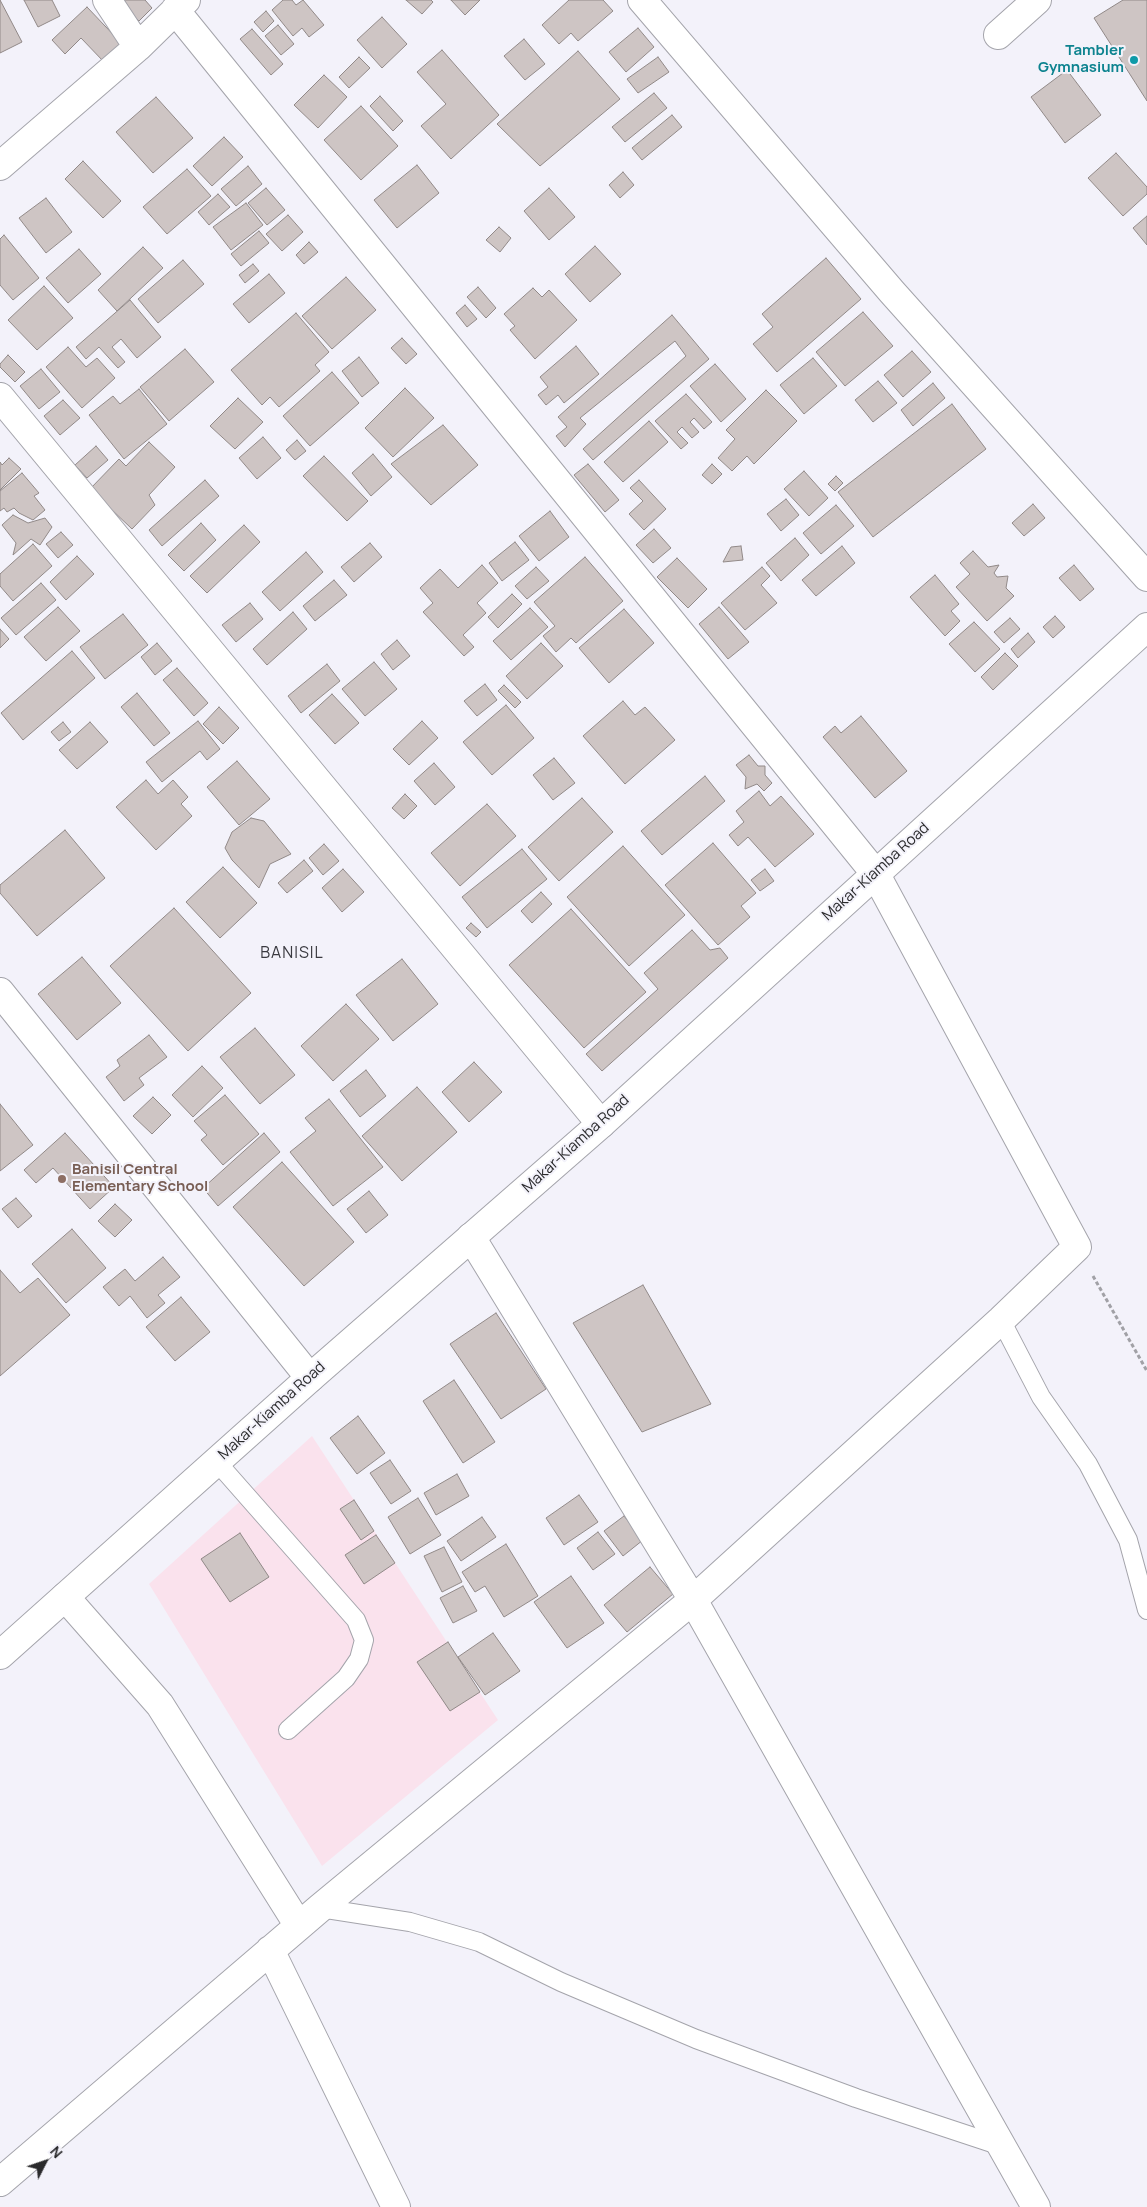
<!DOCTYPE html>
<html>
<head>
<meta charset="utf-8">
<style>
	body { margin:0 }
	#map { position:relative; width:1147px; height:2207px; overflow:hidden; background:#f3f2fa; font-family:Manrope,sans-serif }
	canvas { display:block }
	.north { position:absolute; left:20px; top:2137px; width:50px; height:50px; -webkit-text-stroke:4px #f3f2fa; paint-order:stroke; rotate:49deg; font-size:14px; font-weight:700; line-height:20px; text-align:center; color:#2a2a2c }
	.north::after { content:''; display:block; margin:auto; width:18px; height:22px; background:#2a2a2c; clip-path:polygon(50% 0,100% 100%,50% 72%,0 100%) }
</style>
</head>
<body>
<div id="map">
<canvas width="1147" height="2207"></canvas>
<div class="north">N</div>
</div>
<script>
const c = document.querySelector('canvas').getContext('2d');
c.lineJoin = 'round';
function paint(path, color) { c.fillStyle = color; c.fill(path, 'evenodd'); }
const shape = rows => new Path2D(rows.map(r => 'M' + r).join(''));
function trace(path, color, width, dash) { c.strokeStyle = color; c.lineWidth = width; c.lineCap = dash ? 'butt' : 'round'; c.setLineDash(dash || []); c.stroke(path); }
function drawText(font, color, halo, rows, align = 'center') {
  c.font = font + ' Manrope,sans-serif'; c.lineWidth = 4; c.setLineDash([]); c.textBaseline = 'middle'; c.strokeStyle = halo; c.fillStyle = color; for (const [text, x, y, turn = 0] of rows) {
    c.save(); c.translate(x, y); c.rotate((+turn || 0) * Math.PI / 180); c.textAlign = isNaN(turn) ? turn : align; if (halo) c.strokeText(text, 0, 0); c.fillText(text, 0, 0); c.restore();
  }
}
paint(shape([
	[312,1436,498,1720,322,1866,149,1584]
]), '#fae2ed');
const building = shape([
	[0,0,22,42,0,53,0,0],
	[24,0,52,0,60,16,38,27,24,0],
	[124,0,145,0,152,8,139,21,121,3,124,0],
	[283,0,292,0,296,5,303,0,324,25,309,37,302,28,293,36,272,10,283,0],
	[406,0,431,0,433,2,422,14,406,0],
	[451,0,480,0,465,15,451,0],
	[569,0,603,0,613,11,578,41,571,33,559,44,542,25,569,0],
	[1123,0,1147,0,1147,101,1094,18,1123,0],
	[87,7,123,45,104,62,81,38,65,54,52,40,87,7],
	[266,11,274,21,263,32,254,22,266,11],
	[382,17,407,44,382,68,357,40,382,17],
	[278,25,294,44,281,55,265,36,278,25],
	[638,28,654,47,626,72,609,52,638,28],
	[252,29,283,64,271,75,240,39,252,29],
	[524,39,545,64,525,80,504,56,524,39],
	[442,50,499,115,451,159,421,126,446,104,417,72,442,50],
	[578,51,620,99,540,166,497,124,578,51],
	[359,57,370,68,349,88,339,77,359,57],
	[658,57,669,72,638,93,627,79,658,57],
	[1067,70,1101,115,1065,143,1031,97,1067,70],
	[324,75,347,97,318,128,294,105,324,75],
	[654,93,667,108,625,142,612,127,654,93],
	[380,96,403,121,393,131,370,106,380,96],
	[156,97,193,138,153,173,116,132,156,97],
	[361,106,398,146,361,180,324,140,361,106],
	[672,115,682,127,642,160,632,148,672,115],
	[224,137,243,157,212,186,193,166,224,137],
	[1116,153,1147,187,1147,194,1123,216,1088,178,1116,153],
	[83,161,121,201,103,218,65,179,83,161],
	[417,165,439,193,397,228,374,200,417,165],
	[248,166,262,184,236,206,221,189,248,166],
	[187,169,211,196,167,234,143,207,187,169],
	[623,172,634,185,620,198,609,185,623,172],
	[266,188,285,210,267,225,248,203,266,188],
	[549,188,575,217,549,240,524,211,549,188],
	[218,194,230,207,209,225,198,212,218,194],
	[46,198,72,232,46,253,19,218,46,198],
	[246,203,263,225,231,250,213,227,246,203],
	[288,215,303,232,282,251,266,234,288,215],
	[1147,216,1147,245,1133,228,1147,216],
	[499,227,511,238,500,252,486,240,499,227],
	[259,231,269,243,241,266,231,254,259,231],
	[4,235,39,278,13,300,0,285,0,239,4,235],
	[309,242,318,252,304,264,296,255,309,242],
	[595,246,621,274,590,302,565,274,595,246],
	[143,247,163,268,117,311,98,290,143,247],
	[79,249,101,274,68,303,46,278,79,249],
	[826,258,861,299,777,372,753,344,773,327,762,314,826,258],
	[183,260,204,284,158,323,138,299,183,260],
	[253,264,259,271,245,283,239,275,253,264],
	[269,274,285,293,249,323,233,304,269,274],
	[346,277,376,310,332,349,302,316,346,277],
	[44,286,73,318,37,350,8,320,44,286],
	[478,287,496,308,486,318,467,297,478,287],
	[533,288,542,297,549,290,577,320,535,359,510,330,515,326,504,314,533,288],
	[130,300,161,337,137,358,121,339,112,347,125,362,118,368,99,347,86,359,76,347,130,300],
	[465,305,477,319,467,327,456,313,465,305],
	[863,312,893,346,845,386,816,352,863,312],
	[296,313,329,352,315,365,320,371,279,407,270,397,262,405,231,370,296,313],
	[672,315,709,359,593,460,583,449,686,356,675,341,580,418,586,424,565,447,556,436,567,427,558,417,672,315],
	[402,338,417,354,406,364,391,348,402,338],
	[576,346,599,374,564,403,558,395,546,405,538,395,548,387,540,377,576,346],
	[68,347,86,367,97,358,115,378,82,408,46,367,68,347],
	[185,349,214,382,169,421,140,387,185,349],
	[912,351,931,372,903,397,884,375,912,351],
	[8,355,25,372,15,382,0,367,0,364,8,355],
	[359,357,379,383,362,397,342,371,359,357],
	[813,358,837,386,804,414,780,385,813,358],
	[715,364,746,399,721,422,690,386,715,364],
	[41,369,60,392,39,409,20,386,41,369],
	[332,372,359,403,310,446,283,416,332,372],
	[878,381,897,403,873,422,855,400,878,381],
	[933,383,945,398,913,426,901,410,933,383],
	[405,388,434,418,393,457,365,428,405,388],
	[139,389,167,424,124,459,89,415,113,396,120,404,139,389],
	[766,390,797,421,754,464,747,456,732,471,718,458,735,439,726,430,766,390],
	[686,394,712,422,704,429,694,418,690,422,699,432,692,438,682,427,677,432,688,443,681,449,655,421,686,394],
	[238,398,263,422,235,449,210,426,238,398],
	[63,400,80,418,60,435,44,416,63,400],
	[952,404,986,449,873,537,838,492,952,404],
	[649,421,668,442,623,482,604,462,649,421],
	[443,425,478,465,431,505,391,464,443,425],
	[263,437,281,458,257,479,239,458,263,437],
	[297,440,306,451,295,460,286,450,297,440],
	[149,442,175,467,149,495,155,505,132,529,90,489,119,459,126,466,149,442],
	[96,446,108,460,87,478,75,465,96,446],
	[373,454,392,477,371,496,352,473,373,454],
	[324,456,368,501,347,521,303,476,324,456],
	[9,458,21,469,0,490,0,462,2,465,9,458],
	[588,464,619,500,605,512,574,475,588,464],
	[712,464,722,474,712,484,702,475,712,464],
	[804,471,828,498,809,516,784,489,804,471],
	[22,473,39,493,34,496,45,510,33,520,19,513,14,508,7,512,4,508,0,511,0,491,22,473],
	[836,476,843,483,835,491,828,484,836,476],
	[205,480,219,496,162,546,149,530,205,480],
	[639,480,666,509,644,530,629,514,643,501,630,488,639,480],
	[786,499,799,515,781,531,767,514,786,499],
	[1033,504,1045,518,1024,536,1012,523,1033,504],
	[836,505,854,526,821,554,803,533,836,505],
	[550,511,569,537,539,561,519,536,550,511],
	[13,515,28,523,45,518,52,527,40,545,31,539,13,555,16,543,2,525,13,515],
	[201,523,216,540,184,571,168,555,201,523],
	[244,525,260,542,207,593,190,576,244,525],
	[654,529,671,548,653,563,636,545,654,529],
	[61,532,73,545,58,558,46,544,61,532],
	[795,538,809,555,781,581,766,563,795,538],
	[515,542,529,560,502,581,489,563,515,542],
	[370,543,382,557,354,582,341,567,370,543],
	[33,544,52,566,13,601,0,586,0,574,33,544],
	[741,546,743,560,723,562,731,547,741,546],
	[842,546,855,563,816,596,802,580,842,546],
	[973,551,988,567,999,565,994,573,997,577,1008,576,1006,588,1014,596,987,621,956,587,970,574,960,563,973,551],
	[306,552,323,572,280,611,262,592,306,552],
	[77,556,94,574,66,600,50,582,77,556],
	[585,557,623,601,576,643,571,638,556,652,543,636,555,626,534,602,585,557],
	[677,558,707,589,688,608,657,577,677,558],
	[482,565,498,583,477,603,486,613,463,635,474,647,464,656,423,612,433,603,420,588,440,569,458,588,482,565],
	[1074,565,1094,589,1080,601,1059,578,1074,565],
	[536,567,549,581,527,599,515,586,536,567],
	[762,567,770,576,761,585,777,603,745,630,721,603,762,567],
	[935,575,959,604,951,611,960,621,945,636,910,597,935,575],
	[334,580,347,595,315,621,303,606,334,580],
	[41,583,56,600,16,635,1,618,41,583],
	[512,594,522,604,498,628,488,617,512,594],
	[250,603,263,619,236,642,222,625,250,603],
	[58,607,80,631,46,661,24,637,58,607],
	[719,607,749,642,728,659,699,624,719,607],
	[530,608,548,627,511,660,493,641,530,608],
	[624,609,654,643,609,683,579,648,624,609],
	[293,612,307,629,267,665,253,649,293,612],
	[123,614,148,645,105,679,80,647,123,614],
	[1055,616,1065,627,1053,638,1043,627,1055,616],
	[1010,618,1020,629,1004,643,994,632,1010,618],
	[974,622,1000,649,975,672,949,644,974,622],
	[0,629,9,639,0,648,0,629],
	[1028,633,1035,642,1018,658,1011,649,1028,633],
	[397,640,410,656,393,670,381,654,397,640],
	[157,643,172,661,155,675,141,657,157,643],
	[541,643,563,666,527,699,506,676,541,643],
	[72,651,95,678,23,740,1,713,72,651],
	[1005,653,1018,666,993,690,981,677,1005,653],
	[374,662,397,689,365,716,342,689,374,662],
	[327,664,340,681,301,713,288,696,327,664],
	[177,668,208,703,194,716,163,680,177,668],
	[485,684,497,700,477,716,464,701,485,684],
	[504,685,521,702,515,708,498,691,504,685],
	[137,693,170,733,154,746,121,707,137,693],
	[332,694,359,723,335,744,309,715,332,694],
	[623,701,635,715,645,707,675,740,625,784,583,736,623,701],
	[506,705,534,738,492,775,463,742,506,705],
	[219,707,239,728,223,744,203,724,219,707],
	[861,716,907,771,875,798,823,737,835,726,841,733,861,716],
	[198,721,220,749,207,760,200,751,162,782,146,762,198,721],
	[422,721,438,738,409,765,393,749,422,721],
	[63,722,71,732,59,741,51,732,63,722],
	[90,722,108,742,77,769,59,750,90,722],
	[749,755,758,766,765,766,765,775,772,783,764,791,757,784,745,789,746,777,736,765,749,755],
	[554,758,575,783,553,800,533,775,554,758],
	[237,761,270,799,239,825,207,787,237,761],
	[434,763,455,787,435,805,414,781,434,763],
	[705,776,725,801,662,855,641,831,705,776],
	[146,780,158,794,173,780,188,797,181,804,192,816,156,850,116,807,146,780],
	[759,791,770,806,781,796,814,834,775,867,748,837,738,846,729,835,744,822,736,811,759,791],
	[405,794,417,806,404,819,392,808,405,794],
	[582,798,613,832,559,881,528,847,582,798],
	[487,804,516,836,460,886,431,853,487,804],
	[251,818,264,821,291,854,270,864,259,888,232,860,225,848,232,832,251,818],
	[65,830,105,878,37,936,0,893,0,885,65,830],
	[713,843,756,893,741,906,750,917,718,945,665,885,713,843],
	[324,844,339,861,323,875,309,858,324,844],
	[623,846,685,915,629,966,567,897,623,846],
	[522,849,547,879,487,928,462,897,522,849],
	[304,860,313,871,287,893,278,883,304,860],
	[223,867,257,903,220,938,186,902,223,867],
	[343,869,364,892,342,912,322,888,343,869],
	[765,869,774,881,760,891,751,880,765,869],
	[541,892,552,904,532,923,521,911,541,892],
	[174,908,251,993,188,1051,110,966,174,908],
	[571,909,646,992,584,1048,509,965,571,909],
	[471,923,481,932,476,937,466,928,471,923],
	[692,930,710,950,720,948,728,958,602,1071,586,1054,658,989,644,973,692,930],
	[82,957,121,1003,77,1040,38,994,82,957],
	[402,959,438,1004,393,1041,356,995,402,959],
	[346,1004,379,1039,333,1081,301,1046,346,1004],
	[255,1028,295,1075,260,1104,220,1057,255,1028],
	[149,1035,167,1057,139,1078,144,1085,124,1101,106,1077,120,1066,117,1060,149,1035],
	[474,1062,502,1092,469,1122,442,1092,474,1062],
	[202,1066,223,1088,193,1117,172,1095,202,1066],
	[366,1070,386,1096,360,1117,340,1091,366,1070],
	[417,1087,457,1132,402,1181,362,1136,417,1087],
	[225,1095,259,1134,223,1165,201,1140,207,1135,194,1121,225,1095],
	[153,1097,171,1115,152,1134,133,1116,153,1097],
	[329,1099,383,1167,333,1206,290,1152,316,1131,305,1118,329,1099],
	[0,1104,33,1145,0,1171,0,1104],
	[65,1133,114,1187,90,1209,53,1168,36,1183,24,1170,65,1133],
	[264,1133,280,1152,218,1206,203,1188,264,1133],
	[282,1162,354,1242,304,1286,233,1207,282,1162],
	[369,1191,388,1215,366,1233,347,1209,369,1191],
	[16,1198,32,1216,18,1228,2,1209,16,1198],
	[115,1204,132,1220,115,1237,98,1221,115,1204],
	[72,1229,106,1268,66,1303,32,1264,72,1229],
	[163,1257,180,1277,158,1295,165,1303,147,1318,130,1296,119,1306,103,1287,125,1269,135,1281,163,1257],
	[0,1270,20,1293,38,1278,70,1315,0,1376,0,1270],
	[643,1285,711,1404,642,1432,573,1323,643,1285],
	[181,1297,210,1332,175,1361,146,1327,181,1297],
	[496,1313,546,1389,501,1419,450,1344,496,1313],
	[454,1380,495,1442,463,1463,423,1401,454,1380],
	[358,1416,385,1453,357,1474,330,1438,358,1416],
	[390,1460,411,1491,391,1504,370,1473,390,1460],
	[457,1474,469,1496,436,1515,424,1493,457,1474],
	[579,1495,598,1522,564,1545,546,1518,579,1495],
	[418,1498,441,1535,410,1554,388,1517,418,1498],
	[354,1500,374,1531,361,1540,340,1509,354,1500],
	[624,1516,643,1540,623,1556,604,1531,624,1516],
	[482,1517,496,1537,461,1561,447,1541,482,1517],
	[598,1532,615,1554,593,1570,577,1548,598,1532],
	[240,1533,269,1577,230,1602,201,1559,240,1533],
	[376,1535,395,1563,364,1584,345,1555,376,1535],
	[506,1544,538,1596,504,1617,485,1586,475,1592,462,1572,506,1544],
	[444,1547,462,1582,442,1592,424,1556,444,1547],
	[650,1567,673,1594,627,1632,604,1605,650,1567],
	[571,1576,604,1623,567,1648,534,1602,571,1576],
	[463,1586,477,1611,453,1623,440,1598,463,1586],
	[493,1633,520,1671,485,1695,458,1657,493,1633],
	[448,1642,480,1692,450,1711,417,1662,448,1642]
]);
paint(building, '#cec5c4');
trace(building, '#918988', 1);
const lane = shape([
	[1001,1320,1041,1397,1088,1464,1128,1540,1147,1610],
	[216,1461,356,1620,364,1640,359,1659,346,1678,288,1730],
	[320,1908,410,1922,479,1942,561,1982,696,2039,856,2098,1004,2147]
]);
const street = shape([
	[107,0,138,47],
	[642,0,892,292,1147,577],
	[998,35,1037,0],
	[0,166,138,47,186,0],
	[0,397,601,1124],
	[0,992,310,1378],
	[471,1237,693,1600,1036,2207],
	[65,1597,160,1705,299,1926],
	[270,1950,396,2207],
	[0,2182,320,1908,693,1600,1001,1320,1077,1247,875,873,175,10]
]);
const primary = shape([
	[0,1655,310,1378,601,1124,1147,627]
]);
trace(lane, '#a4a4ab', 20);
trace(street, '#a4a4ab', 30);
trace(primary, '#a4a4ab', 30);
trace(shape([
	[1093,1276,1147,1371]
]), '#a1a1a6', 3, [4, 2.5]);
trace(lane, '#fff', 18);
trace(street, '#fff', 28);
trace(primary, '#fff', 28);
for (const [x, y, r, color] of [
	[1134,60,5,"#0f9aa8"],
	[62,1179,5,"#8d6e63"]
]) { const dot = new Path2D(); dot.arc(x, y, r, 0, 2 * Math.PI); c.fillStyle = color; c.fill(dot); trace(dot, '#f3f2fa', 2); }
drawText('bold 15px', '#0d838f', '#f3f2fa', [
	["Tambler",1124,51],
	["Gymnasium",1124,68]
], 'right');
drawText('15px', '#2a2a2c', '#f3f2fa', [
	["Makar-Kiamba Road",876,872,-42],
	["Makar-Kiamba Road",576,1144,-42],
	["Makar-Kiamba Road",272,1411,-42]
]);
drawText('bold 15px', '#785e54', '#f3f2fa', [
	["Banisil Central",72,1170],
	["Elementary School",72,1187]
], 'left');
c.letterSpacing = '1px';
drawText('16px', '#3a3a40', '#f3f2fa', [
	["BANISIL",292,954]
]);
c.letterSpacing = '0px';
</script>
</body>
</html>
